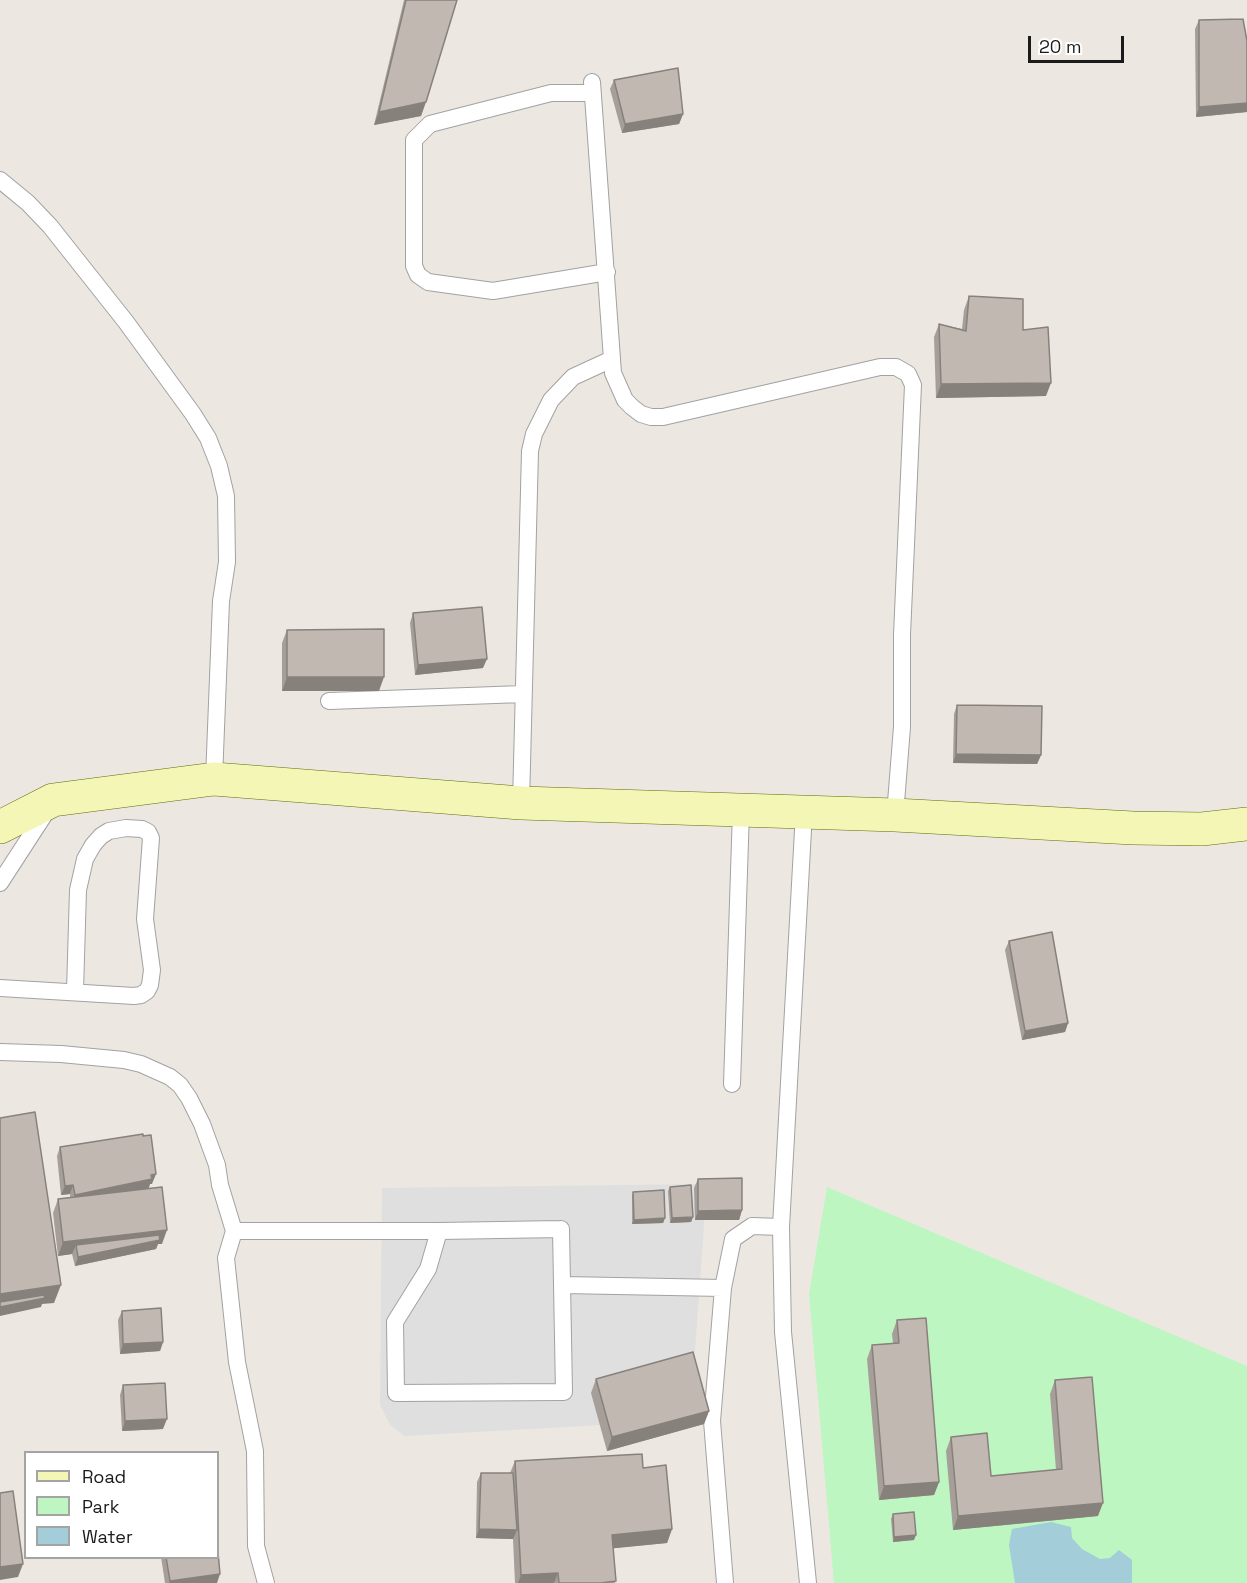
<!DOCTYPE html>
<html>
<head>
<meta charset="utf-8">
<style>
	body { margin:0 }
	#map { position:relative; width:1247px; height:1583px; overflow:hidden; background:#ece8e1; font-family:"Space Grotesk",sans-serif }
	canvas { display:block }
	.legend { position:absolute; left:24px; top:1451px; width:195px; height:108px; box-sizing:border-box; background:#fff; border:2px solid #a4a4a4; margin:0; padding:8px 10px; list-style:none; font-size:18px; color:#1b1b1b }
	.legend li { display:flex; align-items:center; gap:12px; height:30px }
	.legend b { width:30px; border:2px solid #a4a4a4 }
	.scale { position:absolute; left:1028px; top:36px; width:96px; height:27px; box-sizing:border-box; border:3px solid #1b1b1b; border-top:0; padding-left:8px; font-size:18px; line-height:21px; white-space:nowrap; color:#1b1b1b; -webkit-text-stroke:4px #fff; paint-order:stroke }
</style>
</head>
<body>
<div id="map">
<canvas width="1247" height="1583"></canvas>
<ul class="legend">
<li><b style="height:8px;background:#f3f6b5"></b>Road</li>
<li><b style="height:16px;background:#bef6c2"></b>Park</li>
<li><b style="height:16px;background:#a2cdd9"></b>Water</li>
</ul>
<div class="scale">20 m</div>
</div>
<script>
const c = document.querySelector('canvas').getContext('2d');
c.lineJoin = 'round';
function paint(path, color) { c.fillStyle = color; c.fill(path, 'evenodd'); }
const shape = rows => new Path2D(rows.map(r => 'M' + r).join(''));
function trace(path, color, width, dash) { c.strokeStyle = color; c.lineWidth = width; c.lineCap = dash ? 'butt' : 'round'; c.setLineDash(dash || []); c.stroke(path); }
paint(shape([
	[827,1187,1247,1366,1247,1583,834,1583,809,1294]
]), '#bef6c2');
paint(shape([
	[707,1184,690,1420,405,1436,390,1425,380,1405,382,1188]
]), '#dfdfdf');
paint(shape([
	[1051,1522,1071,1527,1072,1538,1082,1549,1100,1559,1110,1558,1119,1550,1132,1560,1132,1583,1015,1583,1009,1545,1012,1529]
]), '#a2cdd9');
const lane = shape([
	[592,82,613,373,625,400,632,407,641,414,651,417,663,417,880,367,896,367,908,374,913,385,902,635,902,727,895,815],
	[592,93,551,93,430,124,414,140,414,266,418,275,428,282,493,291,607,272],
	[0,180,28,203,50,226,126,322,193,414,208,438,219,466,226,496,227,562,221,601,214,779],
	[329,701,523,694],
	[521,803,530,451,534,434,551,400,573,377,612,359],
	[804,812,781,1227,783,1332,808,1583],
	[0,883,48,809],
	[0,988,134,996,141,995,147,991,150,985,152,970,145,919,151,838,148,832,142,829,126,828,109,831,101,836,93,845,85,859,78,890,75,991],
	[0,1052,61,1054,124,1060,141,1064,170,1077,180,1085,189,1098,202,1124,217,1165,220,1185,234,1231,226,1258,237,1362,255,1451,256,1546,266,1583],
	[732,1084,741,811],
	[561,1229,564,1392,396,1393,395,1322,428,1269,439,1231,561,1229],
	[234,1231,439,1231],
	[563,1285,723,1288],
	[725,1583,712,1421,723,1288,733,1239,752,1226,781,1227]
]);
const secondary = shape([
	[0,827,53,800,214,779,521,803,895,815,1133,828,1202,829,1247,824]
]);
trace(lane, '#a2a2a2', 18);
trace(secondary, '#616c09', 34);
trace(lane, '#fff', 16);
trace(secondary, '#f3f6b5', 33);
paint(shape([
	[404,0,457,0,421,116,374,125],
	[1199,20,1247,41,1247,112,1196,117,1195,29],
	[614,80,683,114,679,124,622,133,610,89],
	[969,296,1023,330,1046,396,936,398,934,337,939,324,962,329,964,310],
	[413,613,483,668,415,675,410,623],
	[287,630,379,691,282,691,282,643],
	[957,705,1041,755,1037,764,953,763,954,714],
	[1009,941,1068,1023,1065,1032,1022,1040,1005,950],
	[60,1147,152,1184,150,1184,149,1188,162,1244,158,1244,156,1249,75,1266,72,1254,58,1256,53,1213,58,1199,70,1197,70,1194,61,1195,57,1156],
	[698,1179,742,1210,739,1220,695,1220,694,1188],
	[670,1187,693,1217,691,1222,670,1223,668,1191],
	[633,1192,665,1218,663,1223,632,1224,632,1196],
	[122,1311,163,1342,160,1351,120,1354,118,1320],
	[897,1320,939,1482,934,1495,879,1500,867,1359,872,1345,893,1343,892,1334],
	[596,1379,709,1411,704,1424,607,1451,591,1393],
	[1055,1380,1098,1516,953,1530,946,1451,951,1437,991,1476,1056,1470,1050,1394],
	[123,1385,163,1429,122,1431,120,1395],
	[515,1461,643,1468,672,1529,667,1543,613,1548,615,1583,515,1583,513,1539,476,1538,477,1482,481,1473,510,1473],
	[893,1514,914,1540,893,1542,891,1519],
	[161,1557,218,1557,217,1583,165,1583]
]), '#a69e98');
paint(shape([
	[426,102,421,116,374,125,379,112],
	[1247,103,1247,112,1196,117,1199,107],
	[683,114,679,124,622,133,625,124],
	[1051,383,1046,396,936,398,941,384],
	[487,659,483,668,415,675,418,665],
	[287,677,384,677,379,691,282,691],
	[956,754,1041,755,1037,764,953,763],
	[1068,1023,1065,1032,1022,1040,1025,1031],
	[156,1174,152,1184,150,1184,148,1189,72,1205,75,1195],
	[73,1185,70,1194,61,1195,65,1186],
	[742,1210,739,1220,695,1220,698,1211],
	[693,1217,691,1222,670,1223,672,1218],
	[665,1218,663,1223,632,1224,634,1220],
	[167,1230,162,1244,158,1244,156,1249,75,1266,78,1257,76,1245,72,1254,58,1256,63,1242],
	[61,1285,54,1303,42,1304,41,1307,0,1316,0,1294],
	[163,1342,160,1351,120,1354,123,1344],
	[709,1411,704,1424,607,1451,612,1437],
	[167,1419,163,1429,122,1431,125,1421],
	[939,1482,934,1495,879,1500,884,1486],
	[1103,1503,1098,1516,953,1530,958,1516],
	[479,1529,517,1530,513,1539,476,1538],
	[672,1529,667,1543,607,1549,612,1535],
	[916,1535,914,1540,893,1542,894,1537],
	[23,1564,18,1577,0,1580,0,1567],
	[558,1573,554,1583,518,1583,521,1575],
	[220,1574,217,1583,169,1583,170,1581]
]), '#87817c');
const building = shape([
	[406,0,457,0,426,102,379,112,406,0],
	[1243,19,1247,41,1247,103,1199,107,1199,20,1243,19],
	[678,68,683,114,625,124,614,80,678,68],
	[969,296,1023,299,1023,330,1048,327,1051,383,941,384,939,324,966,331,969,296],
	[482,607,487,659,418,665,413,613,482,607],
	[384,629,384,677,287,677,287,630,384,629],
	[957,705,1042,706,1041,755,956,754,957,705],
	[1052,932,1068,1023,1025,1031,1009,941,1052,932],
	[35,1112,61,1285,0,1294,0,1118,35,1112],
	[143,1134,143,1136,151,1135,156,1174,151,1175,152,1179,75,1195,73,1185,65,1186,60,1147,143,1134],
	[742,1178,742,1210,698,1211,698,1179,742,1178],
	[691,1185,693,1217,672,1218,670,1187,691,1185],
	[162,1187,167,1230,63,1242,58,1199,162,1187],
	[664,1190,665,1218,634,1220,633,1192,664,1190],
	[159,1235,160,1240,78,1257,76,1245,159,1235],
	[44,1295,45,1298,0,1307,0,1302,44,1295],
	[161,1308,163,1342,123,1344,122,1311,161,1308],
	[926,1318,939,1482,884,1486,872,1345,899,1343,897,1320,926,1318],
	[693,1352,709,1411,612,1437,596,1379,693,1352],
	[1092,1377,1103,1503,958,1516,951,1437,987,1433,991,1476,1062,1469,1055,1380,1092,1377],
	[165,1383,167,1419,125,1421,123,1385,165,1383],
	[642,1454,643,1468,666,1465,672,1529,612,1535,616,1581,601,1583,559,1583,558,1573,521,1575,515,1461,642,1454],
	[481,1473,513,1473,517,1530,479,1529,481,1473],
	[13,1491,23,1564,0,1567,0,1493,13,1491],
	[914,1512,916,1535,894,1537,893,1514,914,1512],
	[218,1552,220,1574,170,1581,166,1557,218,1557,218,1552]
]);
paint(building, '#c1b8b1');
trace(building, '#87817c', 1.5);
</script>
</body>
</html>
